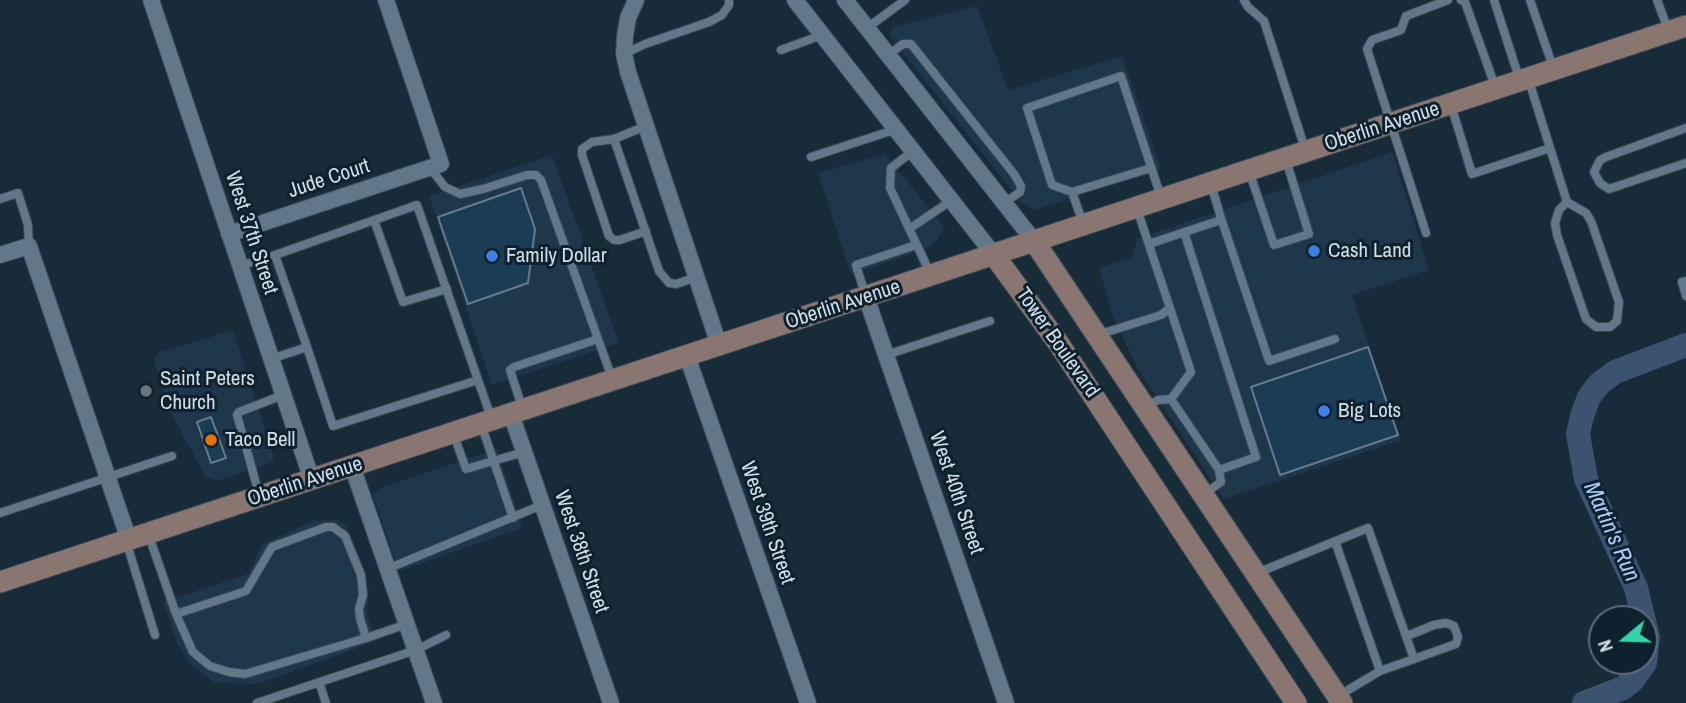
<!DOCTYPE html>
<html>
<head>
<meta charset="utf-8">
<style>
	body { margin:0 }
	#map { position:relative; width:1686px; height:703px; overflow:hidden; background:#182b39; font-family:"Archivo Narrow",sans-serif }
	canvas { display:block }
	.north { position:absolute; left:1588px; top:605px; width:70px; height:70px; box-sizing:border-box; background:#0e212f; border:2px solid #5d6d79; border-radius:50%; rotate:251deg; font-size:19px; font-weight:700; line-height:28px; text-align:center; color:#d3dfe8 }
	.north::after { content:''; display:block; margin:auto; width:24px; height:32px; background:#35d4a7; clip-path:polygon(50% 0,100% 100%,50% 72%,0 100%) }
</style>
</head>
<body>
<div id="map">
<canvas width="1686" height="703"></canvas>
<div class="north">N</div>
</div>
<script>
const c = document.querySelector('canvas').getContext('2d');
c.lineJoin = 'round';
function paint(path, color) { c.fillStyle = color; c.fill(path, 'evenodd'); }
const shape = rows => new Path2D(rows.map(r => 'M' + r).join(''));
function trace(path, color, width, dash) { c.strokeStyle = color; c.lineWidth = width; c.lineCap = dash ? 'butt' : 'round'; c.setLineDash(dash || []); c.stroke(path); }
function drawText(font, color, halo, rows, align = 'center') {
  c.font = font + ' "Archivo Narrow",sans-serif'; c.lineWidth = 6; c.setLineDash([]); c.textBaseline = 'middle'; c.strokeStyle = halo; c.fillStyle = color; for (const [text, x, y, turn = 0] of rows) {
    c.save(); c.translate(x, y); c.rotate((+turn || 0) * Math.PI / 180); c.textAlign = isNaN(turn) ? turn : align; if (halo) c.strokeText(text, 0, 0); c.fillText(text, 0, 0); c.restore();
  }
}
paint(shape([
	[977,6,1008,90,1122,56,1161,169,1034,210,1021,202,889,35,893,27],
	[1392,152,1429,270,1352,295,1401,440,1224,499,1138,369,1113,317,1099,268,1132,257,1137,239],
	[885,154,944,227,937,240,929,247,851,275,818,173],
	[552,155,619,343,492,385,429,196],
	[233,330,275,461,218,481,206,477,169,410,154,360,158,353],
	[497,449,522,528,399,571,373,495,383,487],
	[337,520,346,526,369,590,367,616,377,641,258,684,215,683,190,664,177,643,163,602,248,574,263,544,313,521]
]), '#1e374a');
trace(shape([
	[1584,703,1623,688,1632,681,1645,663,1648,637,1636,588,1586,479,1578,434,1582,416,1589,397,1599,384,1615,372,1686,345]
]), '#3b5370', 24);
const building = shape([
	[521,188,535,229,528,283,468,304,438,217,521,188],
	[1368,347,1398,435,1280,475,1251,387,1368,347],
	[211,417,226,458,211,463,197,422,211,417]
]);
paint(building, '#1a3c54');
trace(building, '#667c8d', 2);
const lane = shape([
	[1244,0,1248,7,1264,21,1305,149],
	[1461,0,1465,2,1496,89],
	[1494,0,1520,81],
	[1530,0,1553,67],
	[1657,0,1669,32],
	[867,28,905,0],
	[781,50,822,35],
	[624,54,645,44,709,22,722,15,729,5,729,0],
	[888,55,903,44,911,44,1014,174,1021,186,1020,192,1004,203],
	[1529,81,1567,202,1586,213,1591,221,1619,302,1617,321,1610,327,1596,327,1586,319,1557,235,1555,223,1559,210,1567,202],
	[1451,105,1472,174,1550,148],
	[646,126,614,139,659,271,669,283,676,284,697,277],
	[1686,128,1606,157,1600,160,1594,172,1600,183,1609,189,1686,163],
	[614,139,592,142,582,149,582,155,609,236,614,240,620,240,646,231],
	[913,151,891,168,890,188,930,273],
	[811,157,897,129],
	[430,168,445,187,460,194,483,189,527,175,536,175,541,180,612,378],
	[1151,168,1072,192,1052,185,1027,108,1121,76,1161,197],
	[1249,171,1274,245,1309,234,1286,160],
	[1072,192,1083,223],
	[0,199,18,193,28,225,29,246],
	[1221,218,1269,361,1335,339],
	[374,220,403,302,447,289],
	[909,229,952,200],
	[1184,232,1256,457,1219,470],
	[1426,233,1367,49,1372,40,1401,30,1406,16,1448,0],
	[1149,244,1218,221,1221,218,1211,184],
	[275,255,417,205,478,380],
	[240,266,275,255,307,347],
	[1686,281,1682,282,1686,296],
	[865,294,856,265,916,245],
	[1170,308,1191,372,1171,399],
	[1097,335,1161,315,1170,308,1137,209],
	[886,355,990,321],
	[271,359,307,347,333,426,478,380,491,417],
	[522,407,510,370,514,367,598,339],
	[1146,407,1158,400,1171,399,1219,470,1221,482,1204,494],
	[481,424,513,518],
	[453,433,466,469,524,452],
	[259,494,237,415,239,412,283,395],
	[0,513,172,456],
	[148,533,176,614,246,591,272,547,326,527,333,527,345,536,361,575,363,595,359,609,360,618,366,638,407,624],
	[126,541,155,635],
	[1335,541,1380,671],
	[387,569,542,505],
	[1257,573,1368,528,1414,659,1380,671,1338,696],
	[176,614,193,652,210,666,229,672,245,674,366,638],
	[1407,636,1434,625,1446,623,1454,626,1458,637,1456,644,1414,659],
	[319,682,326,703],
	[257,703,416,650,446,635]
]);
const street = shape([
	[151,0,312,480],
	[636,0,628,18,625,36,624,54,628,72,719,345],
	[795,0,994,255],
	[845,0,1034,241],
	[229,234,441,164,386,0],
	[0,255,29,246,129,540],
	[866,297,1006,703],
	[687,356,808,703],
	[511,414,611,703],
	[352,466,434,703]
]);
const secondary = shape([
	[1034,241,1342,703],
	[994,255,1059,344,1296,703],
	[0,582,1686,26]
]);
trace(lane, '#384854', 10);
trace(street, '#384854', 18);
trace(secondary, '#384854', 23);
trace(lane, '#627889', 8);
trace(street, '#627889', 16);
trace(secondary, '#897670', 21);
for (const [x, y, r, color] of [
	[1314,251,7,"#3f7fe0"],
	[492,256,7,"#3f7fe0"],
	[146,391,7,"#6b7280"],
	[1324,411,7,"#3f7fe0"],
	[211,440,7,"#e8710a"]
]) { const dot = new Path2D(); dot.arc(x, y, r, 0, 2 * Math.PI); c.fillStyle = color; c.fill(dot); trace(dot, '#0e212f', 2.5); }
drawText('21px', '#d3dfe8', '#0e212f', [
	["Oberlin Avenue",1382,127,-18],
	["Jude Court",329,179,-18],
	["West 37th Street",251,233,72],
	["Oberlin Avenue",843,305,-18],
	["Tower Boulevard",1057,343,55],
	["Oberlin Avenue",305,482,-18],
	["West 40th Street",956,493,71],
	["West 39th Street",767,523,71],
	["West 38th Street",581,552,71]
]);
drawText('21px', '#d3dfe8', '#0e212f', [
	["Cash Land",1328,251],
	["Family Dollar",506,256],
	["Saint Peters",160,379],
	["Church",160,403],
	["Big Lots",1338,411],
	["Taco Bell",225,440]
], 'left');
drawText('italic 23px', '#accef8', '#0e212f', [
	["Martin's Run",1611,532,66]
]);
</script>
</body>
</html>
